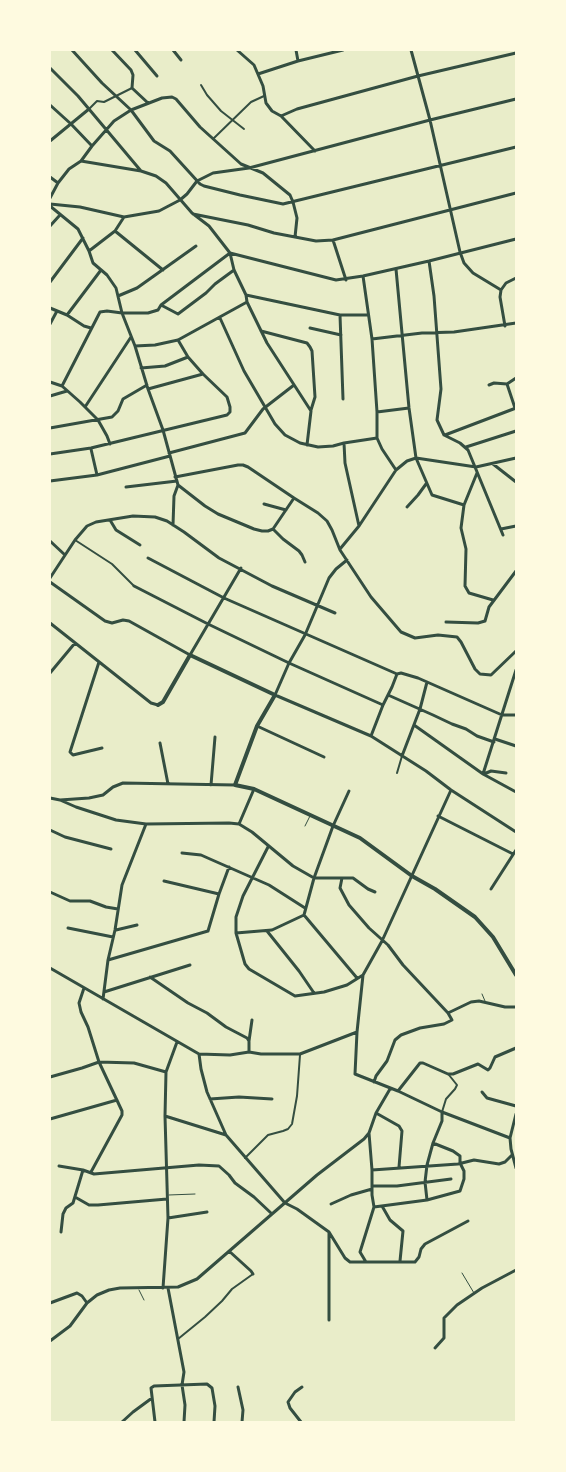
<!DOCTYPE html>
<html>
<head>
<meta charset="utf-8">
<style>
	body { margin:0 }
	#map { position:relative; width:566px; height:1472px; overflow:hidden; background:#e9edc9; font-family:"IBM Plex Sans",sans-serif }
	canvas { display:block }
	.frame { position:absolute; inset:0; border:51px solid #fefae0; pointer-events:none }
</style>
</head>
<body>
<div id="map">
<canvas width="566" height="1472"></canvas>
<div class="frame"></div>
</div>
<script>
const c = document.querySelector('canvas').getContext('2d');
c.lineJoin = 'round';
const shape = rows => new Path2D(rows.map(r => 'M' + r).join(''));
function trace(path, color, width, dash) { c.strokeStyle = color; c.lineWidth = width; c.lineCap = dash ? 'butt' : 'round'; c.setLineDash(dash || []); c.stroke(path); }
trace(shape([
	[305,826,310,816],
	[482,994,485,1001],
	[169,1195,195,1194],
	[462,1273,474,1293],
	[139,1290,144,1300]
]), '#344e41', 1);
trace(shape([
	[201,85,207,95,221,111,244,129],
	[89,109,97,101,104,102,132,88],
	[213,139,251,102,264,96],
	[75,540,112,564,134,586],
	[397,773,402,756],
	[442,1112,446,1099,455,1089,457,1085,449,1075],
	[245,1158,268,1135,283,1131,288,1129,292,1124,297,1096,300,1055],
	[178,1339,205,1317,222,1301,232,1289,253,1274]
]), '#344e41', 2);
trace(shape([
	[72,50,102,83,131,110,154,141,170,151,200,184,204,186,240,195,283,204,516,147],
	[112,50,131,70,133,75,132,88,148,103],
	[135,50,157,76],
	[173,50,181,60],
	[237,50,254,65,263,86,266,103,272,111,281,116,315,151],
	[296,50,298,61],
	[411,50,430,120,460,252,464,263,473,273,501,290],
	[50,68,78,96,141,171],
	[258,74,298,61,343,50],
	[50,105,71,124,92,146],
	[281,116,297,109,418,76,516,53],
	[50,141,89,109],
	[81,161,141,171,156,176,166,183,192,213,209,226,230,253,234,270,246,295,247,302,267,343,311,411,307,445],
	[50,177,58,183],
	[50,198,58,183,69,169,81,161,92,146,114,121,131,110,162,98,172,97,176,99,200,127,241,164,263,173,290,195,293,202,297,218,295,237],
	[50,204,80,207,124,217,159,211,180,200,187,194,197,181,213,173,249,168,430,120,516,99],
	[50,206,78,229,89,251,93,263,107,275,116,288,122,313,135,346,148,389,163,430,178,485,205,506,218,514,254,529,262,531,268,531,273,529,294,498],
	[193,214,248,225,274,233,316,241,333,240,516,193],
	[50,226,60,215],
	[115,231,163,270],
	[333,240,346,280],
	[89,251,115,231,124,217],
	[429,261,434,296,441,389,437,420,444,435,460,443,468,450,503,535],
	[396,269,409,408,416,458,432,495,464,505],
	[363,276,372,339,377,412,377,438,382,449,396,470],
	[50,282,83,238],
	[246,295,340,315,368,315],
	[118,296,137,288,196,246],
	[161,305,178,314,206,293,215,284,234,270],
	[50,308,67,315,84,326,91,328],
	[67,315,101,270],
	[340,315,343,399],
	[220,318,244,371,275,424,285,435,300,443,318,447,333,446,344,443,377,438],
	[50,324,57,311],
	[505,326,500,297,501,290,506,283,516,278],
	[310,328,341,335],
	[261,331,307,343,310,347,312,351,315,397,311,410],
	[372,339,422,333,454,332,516,323],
	[135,346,155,345,178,340,247,302],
	[141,368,165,366,188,357],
	[50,382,62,386,80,402,98,420,107,436,110,444],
	[507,384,515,408],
	[489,385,494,383,507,384,516,378],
	[62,386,100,312,107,311,122,313,148,313,158,310,161,305,230,253,336,280,363,276,429,261,516,239],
	[148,389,203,374],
	[50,396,67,391],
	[85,407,131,337],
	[377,412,409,408],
	[50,428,112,417,118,411,123,399,147,385],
	[445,435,516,408],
	[344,443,345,463,359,526],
	[466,447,516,431],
	[91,449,97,475],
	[169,453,245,433,263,409,294,385],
	[50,454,91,448,227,415,230,412,230,407,227,397,203,374,188,357,178,340],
	[493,464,516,482],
	[477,473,464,505,461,528,466,549,465,586,469,593,493,600],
	[175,477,238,465,243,465,248,467,294,498,318,513,327,521,332,530,340,550,371,597,401,632,415,638,438,635,457,637,461,642,475,669,480,674,491,675,516,651],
	[50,481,97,475,170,456],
	[126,487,177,481],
	[264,504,286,510],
	[407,507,418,495,426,484],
	[110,520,116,530,140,545],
	[173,525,174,496,178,485],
	[273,529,283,539,299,551,302,555,305,562],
	[501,529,516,526],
	[50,541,65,555],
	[340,549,359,526,396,470,407,461,416,458,476,467,516,458],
	[148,558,224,598,397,674],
	[347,560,336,569,329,578,305,635,289,663,275,695,371,736,426,771,451,790,516,832],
	[50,578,75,540,87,526,96,522,133,516,155,517,167,521,184,532,219,558,272,586,335,613],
	[50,582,105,621,112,623,123,620,129,621,190,655,241,568],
	[134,586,208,624,289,663,383,705],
	[446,622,478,623,485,621,489,607,516,571],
	[50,623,151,703,158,705],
	[99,662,70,752,73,755,102,748],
	[50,673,75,643],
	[388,695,433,715,452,724,466,729,477,736,494,742],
	[414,725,483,774,516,792],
	[257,726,324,757],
	[371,736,383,705,392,687,397,674,401,673,418,678,502,715,516,715],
	[495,739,516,746],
	[160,743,168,784],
	[402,756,420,709,427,682],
	[483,774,516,670],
	[484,774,491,771,506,773],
	[211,785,215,737],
	[451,790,382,941,363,975,357,1032,355,1074,398,1091,442,1112,510,1138],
	[349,791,333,826,314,878,304,915,357,978],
	[50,798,60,800,89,798,103,795,113,787,123,783,235,785],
	[60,800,76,807,116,820,146,824,229,823,239,824,252,832,293,866,314,878,353,878,368,889,375,892],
	[438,816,513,854],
	[239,824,254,789],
	[50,830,65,837,111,849],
	[268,847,243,896,236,917,236,933,245,964,249,969,295,996,324,992,347,985,363,975],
	[182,853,201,855,210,859,269,885,305,908],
	[342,878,340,888,349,905,369,928,388,945,403,965,448,1013,452,1020,444,1024,420,1028,401,1035,395,1040,387,1061,376,1076,374,1082],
	[164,881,219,894],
	[491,889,516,850],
	[50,892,70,901,90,901,106,907,118,909],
	[68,928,113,937],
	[116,930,137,925],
	[267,931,299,971,314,993],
	[236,933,272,930,304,915],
	[108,960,208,931,219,894,229,867],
	[50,968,199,1054,230,1055,249,1052,261,1054,300,1054,357,1032],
	[150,977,188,1003,207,1013,226,1027,247,1038,249,1041],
	[84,988,79,1003,81,1012,88,1027,99,1062,122,1111,122,1115,91,1172],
	[104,992,190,965],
	[103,999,108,960,115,930,122,885,146,824],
	[448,1013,471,1002,479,1001,505,1007,516,1007],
	[249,1052,249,1041,252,1020],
	[199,1054,201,1069,207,1092,226,1135,285,1203,297,1209,329,1232,345,1258,350,1262,415,1262,419,1257,421,1249,425,1244,468,1221],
	[50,1077,82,1068,99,1062,134,1063,166,1072],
	[398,1091,420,1063,423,1063,448,1074,453,1074,478,1064,488,1070,490,1068,495,1057,516,1048],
	[482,1092,487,1098,516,1106],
	[210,1099,239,1097,272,1099],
	[376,1113,399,1126,402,1131,399,1167],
	[516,1114,510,1138,511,1149,516,1168],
	[165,1116,226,1135],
	[50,1119,117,1100],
	[59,1166,83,1170,94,1174,199,1165,219,1166,229,1175,235,1183,254,1197,272,1214],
	[372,1170,458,1164,474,1160,499,1164,505,1162,512,1155],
	[372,1186,397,1186,451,1179],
	[75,1197,89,1205,98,1205,167,1199],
	[427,1200,425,1182,427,1165,433,1143,442,1121,442,1112],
	[331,1204,351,1195,372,1189],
	[382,1206,390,1220,403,1231,400,1261],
	[374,1207,427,1200,460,1191,464,1179,464,1171,460,1163,460,1156,453,1151,433,1143],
	[168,1218,207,1212],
	[61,1232,63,1214,66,1208,73,1203,83,1170],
	[329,1233,329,1320],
	[229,1251,251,1271,253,1274],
	[366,1262,360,1252,374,1207,372,1195,372,1170,369,1133],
	[163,1288,168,1218,165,1116,166,1072,177,1042],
	[168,1288,184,1372,182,1385,185,1405,184,1422],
	[50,1303,77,1293,82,1296,87,1303],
	[50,1341,70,1326,87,1303,97,1295,109,1290,120,1288,178,1287,197,1279,317,1175,364,1139,369,1133,376,1113,390,1089],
	[435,1348,444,1338,444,1318,457,1305,482,1288,516,1270],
	[238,1387,243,1410,242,1422],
	[122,1422,133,1412,152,1398],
	[155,1422,151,1388,154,1386,207,1384,212,1388,215,1406,214,1422],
	[301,1422,290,1408,288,1402,295,1392,302,1387]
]), '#344e41', 3);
trace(shape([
	[158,705,163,702,190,655,275,695,257,726,235,785,254,789,360,838,412,876,435,889,475,917,493,937,516,975]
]), '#344e41', 4);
</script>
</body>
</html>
